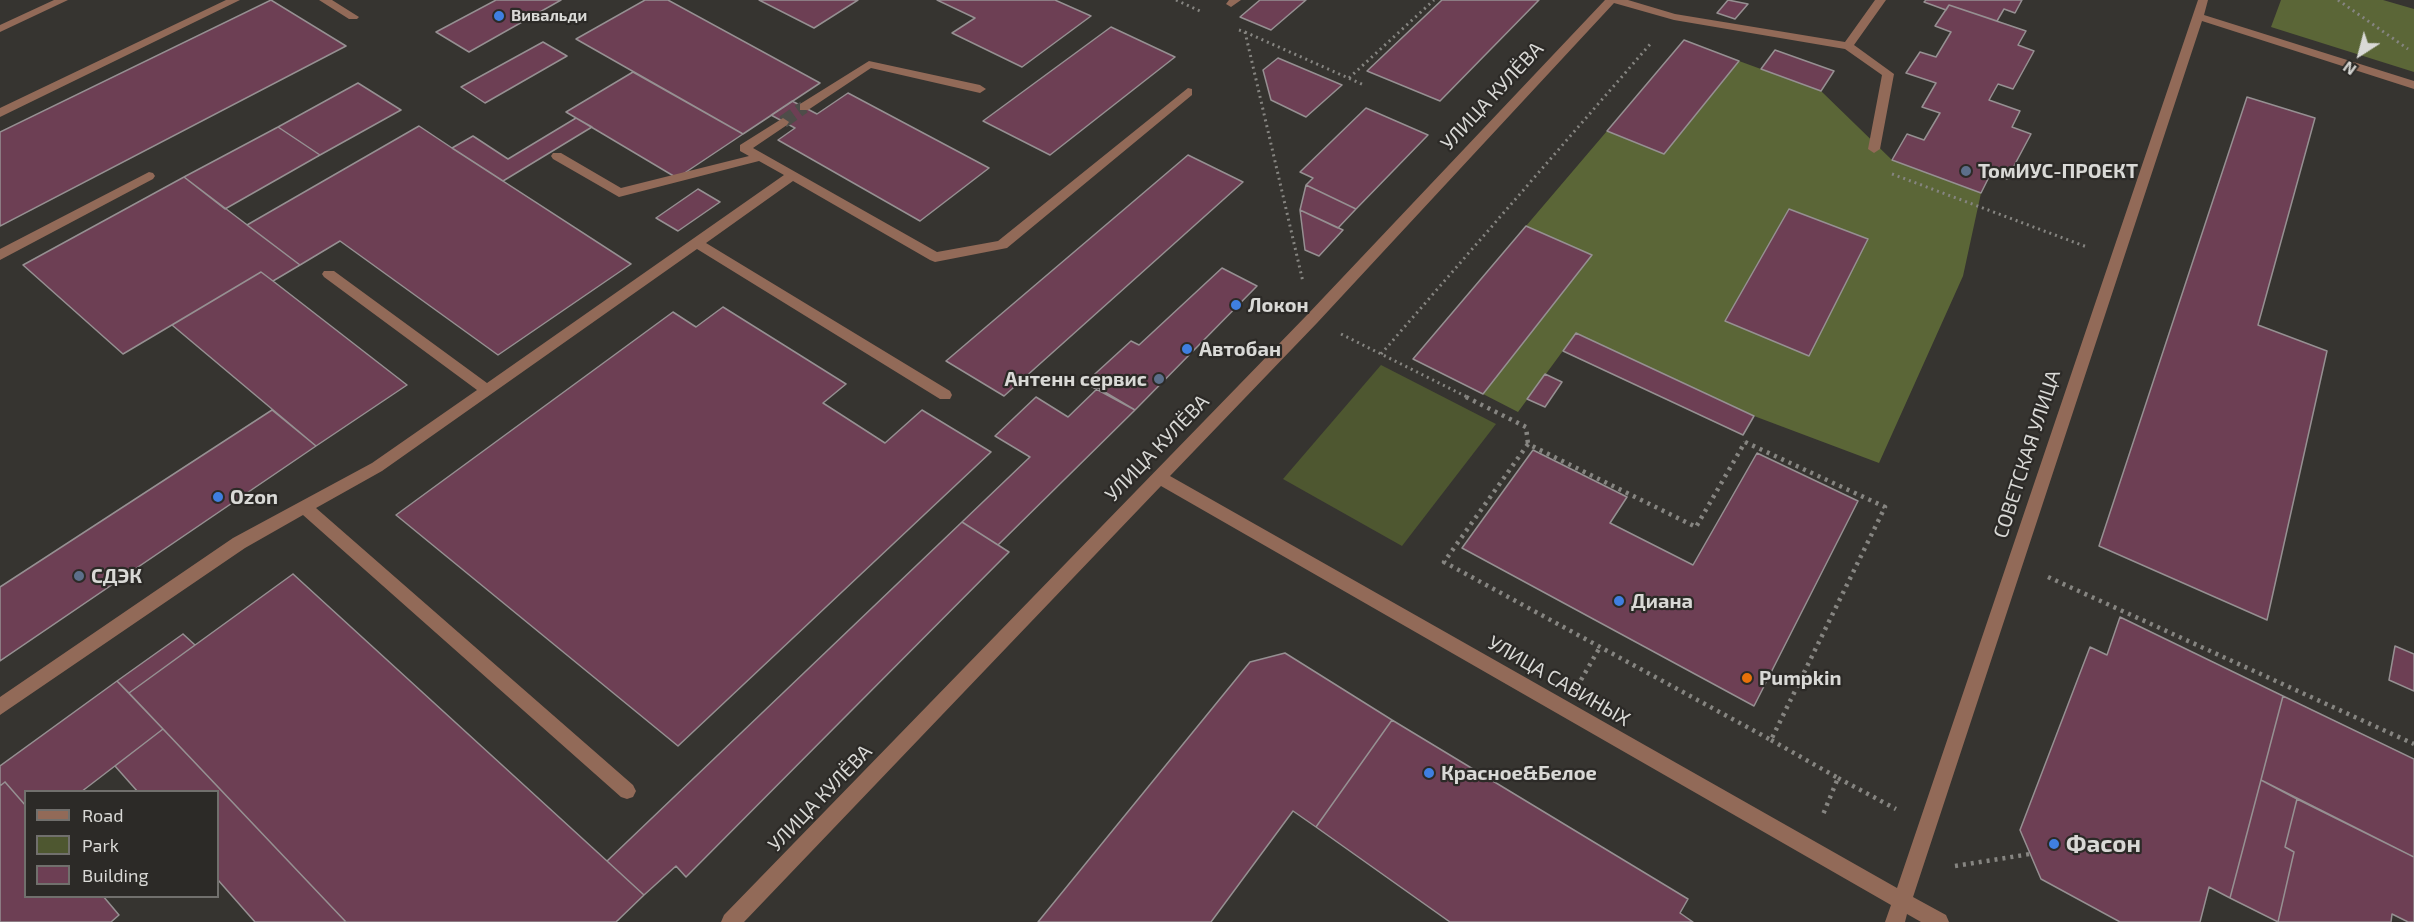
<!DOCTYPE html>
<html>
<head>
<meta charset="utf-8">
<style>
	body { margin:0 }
	#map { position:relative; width:2414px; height:922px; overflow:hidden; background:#363430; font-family:"Exo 2",sans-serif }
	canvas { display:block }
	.legend { position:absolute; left:24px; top:790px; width:195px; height:108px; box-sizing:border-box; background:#2c2a27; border:2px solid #71706d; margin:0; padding:8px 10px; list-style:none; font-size:18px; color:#d9d9d6 }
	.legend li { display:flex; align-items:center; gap:12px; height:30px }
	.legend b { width:30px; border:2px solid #71706d }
	.north { position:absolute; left:2330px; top:24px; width:60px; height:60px; -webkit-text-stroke:4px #2c2a27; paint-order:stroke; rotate:216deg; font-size:16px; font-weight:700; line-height:24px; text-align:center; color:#d9d9d6 }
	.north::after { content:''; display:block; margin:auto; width:21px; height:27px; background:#d9d9d6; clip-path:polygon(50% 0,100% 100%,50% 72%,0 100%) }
</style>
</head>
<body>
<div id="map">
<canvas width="2414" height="922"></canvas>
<ul class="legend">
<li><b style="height:8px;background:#926a58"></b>Road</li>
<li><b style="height:16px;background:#4e5730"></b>Park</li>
<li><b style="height:16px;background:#6d3f54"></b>Building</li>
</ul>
<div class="north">N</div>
</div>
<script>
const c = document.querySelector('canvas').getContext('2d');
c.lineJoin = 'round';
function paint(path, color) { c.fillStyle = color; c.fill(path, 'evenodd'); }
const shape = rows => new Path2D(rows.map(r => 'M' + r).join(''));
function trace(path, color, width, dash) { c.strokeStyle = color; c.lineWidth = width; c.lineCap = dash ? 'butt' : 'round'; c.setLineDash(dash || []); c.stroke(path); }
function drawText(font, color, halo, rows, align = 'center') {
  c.font = font + ' "Exo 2",sans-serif'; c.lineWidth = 4.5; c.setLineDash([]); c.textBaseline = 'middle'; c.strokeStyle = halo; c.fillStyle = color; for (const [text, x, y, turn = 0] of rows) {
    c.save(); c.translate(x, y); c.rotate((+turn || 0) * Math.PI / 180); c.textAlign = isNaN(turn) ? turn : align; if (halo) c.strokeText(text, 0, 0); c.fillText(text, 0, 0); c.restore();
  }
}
paint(shape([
	[1381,365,1496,424,1402,546,1283,479]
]), '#4e5730');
paint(shape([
	[2281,0,2383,0,2414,9,2414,72,2271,27],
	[1739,61,1821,91,1892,160,1981,193,1963,276,1879,463,1754,416,1576,333,1518,412,1483,394,1591,255,1526,226,1607,131,1664,154]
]), '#5b6637');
const building = shape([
	[271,0,346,46,0,226,0,132,271,0],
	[496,0,561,0,469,52,436,32,496,0],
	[645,0,668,0,820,83,743,134,576,39,645,0],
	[759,0,858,0,814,28,759,0],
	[937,0,1055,0,1091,16,1022,67,952,33,975,18,937,0],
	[1260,0,1306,0,1271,30,1240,17,1260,0],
	[1442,0,1539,0,1440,101,1367,71,1442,0],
	[1728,0,1748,4,1735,19,1717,13,1728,0],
	[1926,0,2022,0,2015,13,2004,9,1997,21,1949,5,1946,10,1924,2,1926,0],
	[1949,5,2026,31,2018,45,2034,51,2013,89,1998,84,1989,100,2020,111,2012,127,2031,134,2007,179,1991,173,1981,193,1892,160,1907,134,1924,140,1940,113,1922,107,1936,83,1906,73,1920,52,1936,57,1951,32,1935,26,1949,5],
	[1111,27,1175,57,1050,155,983,121,1111,27],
	[1684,40,1739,61,1664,154,1607,131,1684,40],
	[543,42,567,56,485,103,461,87,543,42],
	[1775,50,1834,71,1821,91,1761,69,1775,50],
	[1278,58,1342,85,1306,117,1271,100,1263,70,1278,58],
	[633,72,743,134,677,178,566,112,633,72],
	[358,83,401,110,320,155,278,127,358,83],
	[848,93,989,168,920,221,778,140,795,128,771,115,792,101,817,114,848,93],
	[2247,97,2315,118,2258,325,2327,351,2267,620,2099,546,2247,97],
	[1366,108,1428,135,1356,209,1306,185,1313,178,1300,172,1366,108],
	[576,118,592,127,503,181,452,148,473,136,508,159,576,118],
	[419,126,452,148,631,264,498,355,340,241,300,265,247,225,419,126],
	[278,127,320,155,225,209,184,177,278,127],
	[1188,155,1243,182,1004,396,946,361,1188,155],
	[184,177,300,265,273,281,261,272,123,354,23,265,184,177],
	[1306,185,1356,209,1338,228,1300,210,1306,185],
	[698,189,720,202,678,231,656,218,698,189],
	[1789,209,1868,239,1809,356,1725,321,1789,209],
	[1300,210,1343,230,1319,256,1305,250,1300,210],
	[1526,226,1592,255,1483,394,1413,359,1526,226],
	[1222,268,1257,286,1135,410,1085,383,1131,341,1139,345,1222,268],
	[261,272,273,281,407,385,316,446,172,325,261,272],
	[723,307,846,384,823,403,885,443,922,410,991,452,678,746,396,515,673,312,696,327,723,307],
	[1576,333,1754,416,1743,435,1563,351,1576,333],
	[1545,374,1562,382,1545,407,1527,399,1545,374],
	[1098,388,1135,410,998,545,962,522,1030,457,995,436,1036,397,1068,417,1098,388],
	[272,410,316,446,0,661,0,587,272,410],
	[1533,450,1627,497,1610,523,1693,565,1757,453,1858,501,1754,706,1462,548,1533,450],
	[962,522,1009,552,686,877,676,866,644,895,607,861,962,522],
	[293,574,607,861,644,895,616,922,346,922,129,693,293,574],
	[2120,617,2283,696,2230,898,2209,887,2200,922,2120,922,2041,879,2020,830,2090,647,2107,655,2120,617],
	[183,634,195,645,129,693,117,681,183,634],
	[2395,646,2414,654,2414,691,2389,680,2395,646],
	[1285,653,1392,720,1316,827,1293,811,1211,922,1038,922,1250,662,1285,653],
	[117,681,163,729,81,792,26,792,26,806,5,782,0,786,0,766,117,681],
	[2283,696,2414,759,2414,857,2261,780,2283,696],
	[1392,720,1688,899,1680,913,1693,922,1450,922,1316,827,1392,720],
	[163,729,346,922,255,922,218,880,218,792,138,792,115,766,163,729],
	[2261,780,2297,799,2285,847,2294,852,2278,922,2230,898,2261,780],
	[5,782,26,806,26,896,103,896,119,915,111,922,0,922,0,786,5,782],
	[2297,799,2414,857,2414,922,2408,922,2392,914,2391,922,2278,922,2294,852,2285,847,2297,799]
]);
paint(building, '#6d3f54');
trace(building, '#969092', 1.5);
trace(shape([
	[783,122,804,107]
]), '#4e4d49', 13, [13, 6]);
trace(shape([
	[1176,0,1200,11],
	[2338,0,2408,49],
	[1239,30,1245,32,1303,282],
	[1245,32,1364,85],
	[1349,78,1434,0],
	[1892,174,2087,247],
	[1341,334,1469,398],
	[1381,354,1652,42]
]), '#868581', 3, [2, 4]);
trace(shape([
	[1466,397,1526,427,1528,444],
	[1745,442,1885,507,1771,740,1444,562,1528,444,1696,527,1745,442],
	[2048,577,2414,744],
	[1581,680,1600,647],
	[1771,740,1838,778,1822,817],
	[1838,778,1896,809],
	[1955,866,2030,854]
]), '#868581', 4.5, [3, 5]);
paint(shape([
	[54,0,68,0,0,32,0,25,54,0],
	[226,0,240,0,0,117,0,108,226,0],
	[319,0,332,0,359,17,357,19,349,19,319,0],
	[1229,0,1241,0,1231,7,1226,4,1229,0],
	[1605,0,1628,0,1675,14,1845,42,1875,0,1886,0,1854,45,1894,74,1880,149,1874,153,1868,149,1882,75,1845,49,1674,20,1614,3,1317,323,1170,476,1897,888,2198,0,2208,0,2204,15,2414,81,2414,89,2202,21,1913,897,1946,915,1949,922,1921,922,1907,914,1905,922,1885,922,1891,905,1161,486,744,922,721,922,724,915,1307,315,1605,0],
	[869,61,980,85,986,89,980,93,871,68,808,110,800,110,800,104,869,61],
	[1188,88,1192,89,1192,95,1007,248,935,262,930,260,793,181,706,243,950,391,952,395,950,399,940,399,697,249,382,471,316,508,633,785,636,791,633,797,627,799,621,797,303,515,245,548,0,715,0,697,233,538,372,463,477,390,324,277,322,274,324,271,334,271,487,383,784,175,759,161,619,197,553,159,551,156,553,153,561,153,621,188,749,156,740,151,740,145,783,118,789,122,787,125,753,148,937,252,998,241,1188,88],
	[149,172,153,173,155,176,153,179,0,260,0,249,149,172]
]), '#926a58');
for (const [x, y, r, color] of [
	[499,16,6,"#3f7fe0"],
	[1966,171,6,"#5c6f8a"],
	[1236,305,6,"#3f7fe0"],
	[1187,349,6,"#3f7fe0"],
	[1159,379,6,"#5c6f8a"],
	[218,497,6,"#3f7fe0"],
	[79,576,6,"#5c6f8a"],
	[1619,601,6,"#3f7fe0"],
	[1747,678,6,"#e8710a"],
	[1429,773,6,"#3f7fe0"],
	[2054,844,6,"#3f7fe0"]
]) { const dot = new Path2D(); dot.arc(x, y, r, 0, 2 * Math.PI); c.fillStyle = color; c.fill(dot); trace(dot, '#2c2a27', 2); }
drawText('bold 16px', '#d9d9d6', '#2c2a27', [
	["Вивальди",511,16]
], 'left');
drawText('20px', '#d9d9d6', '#2c2a27', [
	["УЛИЦА КУЛЁВА",1492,96,-47],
	["УЛИЦА КУЛЁВА",1157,448,-46],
	["СОВЕТСКАЯ УЛИЦА",2027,454,-72],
	["УЛИЦА САВИНЫХ",1559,681,30],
	["УЛИЦА КУЛЁВА",820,798,-46]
]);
drawText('bold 20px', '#d9d9d6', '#2c2a27', [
	["ТомИУС-ПРОЕКТ",1978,171],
	["Локон",1248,305],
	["Автобан",1199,349],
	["Антенн сервис",1147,379,"right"],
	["Ozon",230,497],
	["СДЭК",91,576],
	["Диана",1631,601],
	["Pumpkin",1759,678],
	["Красное&Белое",1441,773]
], 'left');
drawText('bold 24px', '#d9d9d6', '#2c2a27', [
	["Фасон",2066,844]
], 'left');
</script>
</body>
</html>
